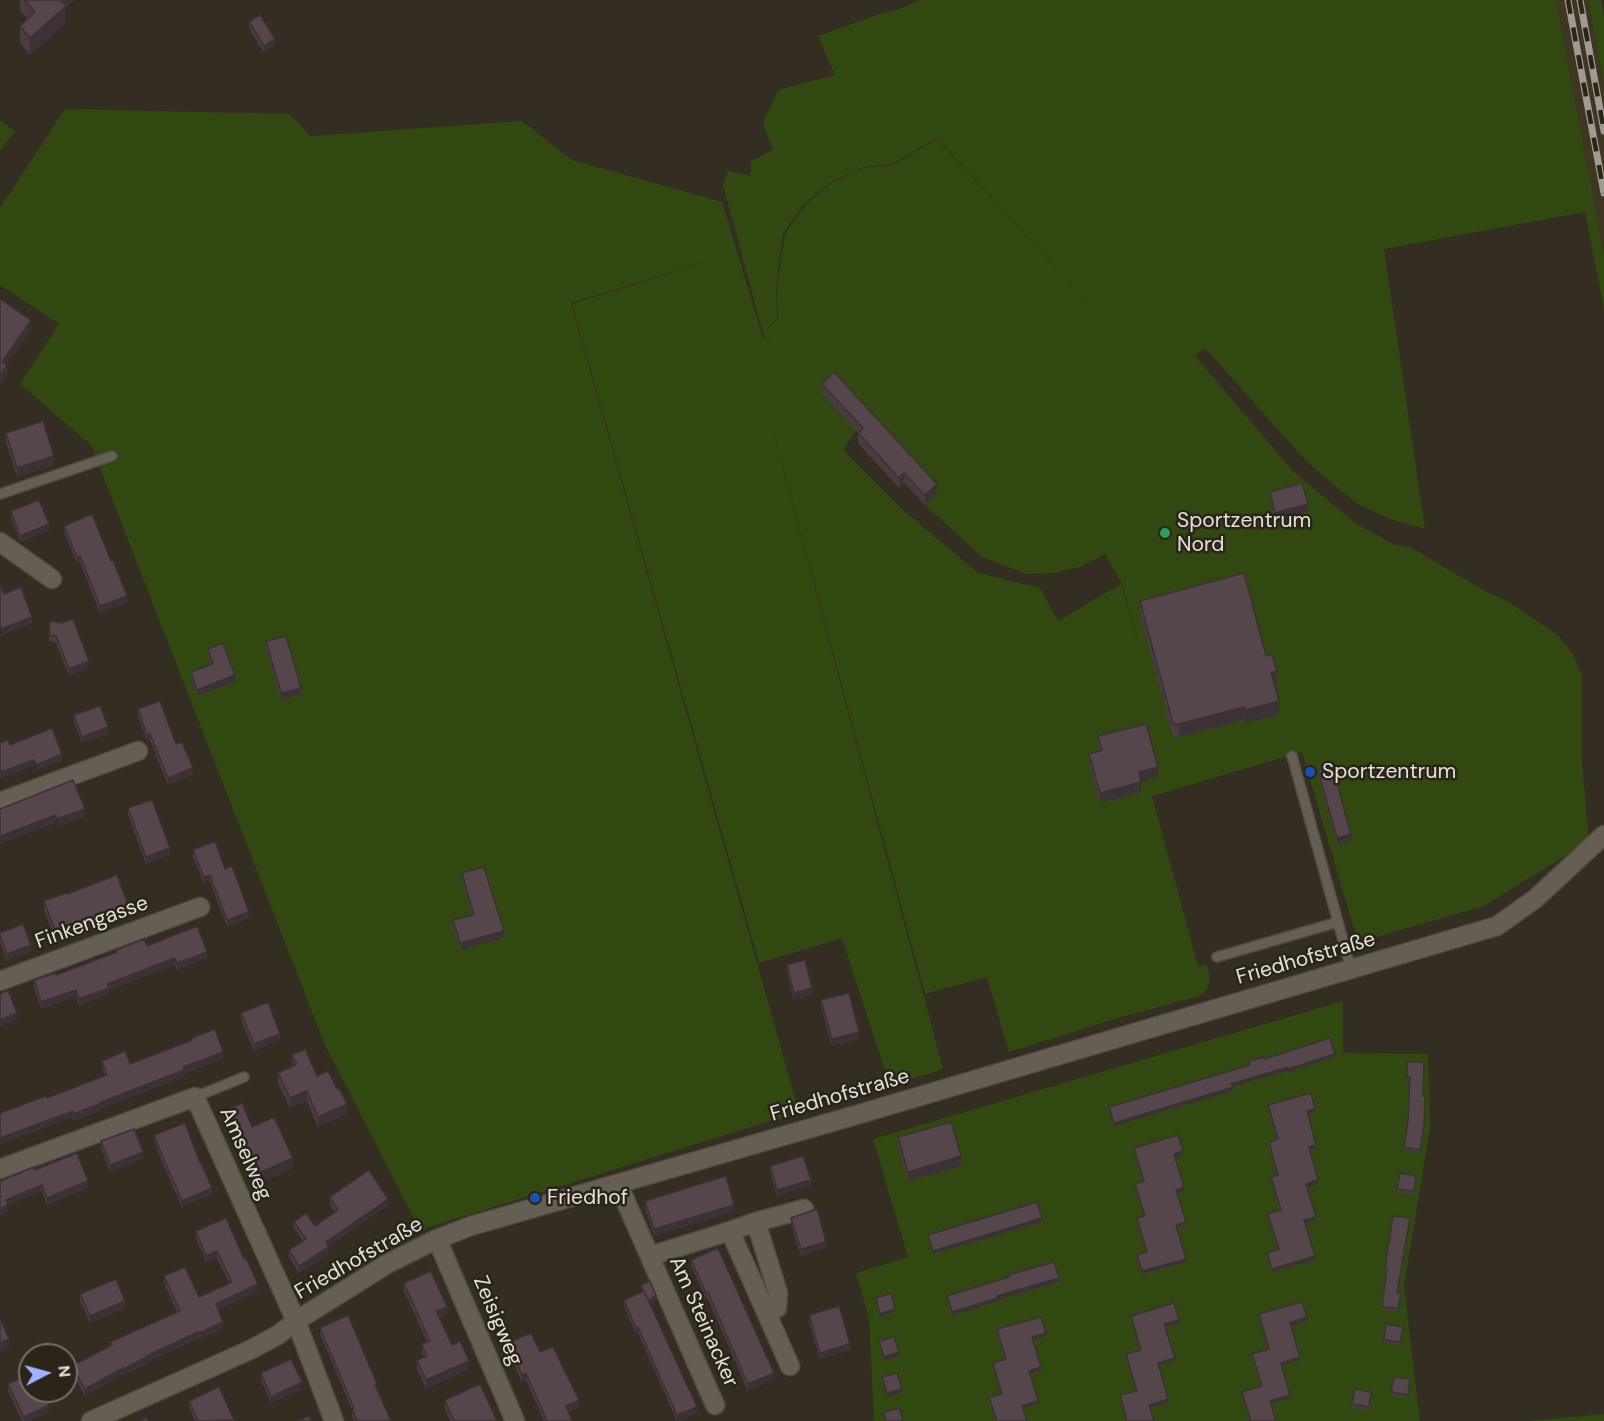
<!DOCTYPE html>
<html>
<head>
<meta charset="utf-8">
<style>
	body { margin:0 }
	#map { position:relative; width:1604px; height:1421px; overflow:hidden; background:#342d22; font-family:"DM Sans",sans-serif }
	canvas { display:block }
	.north { position:absolute; left:18px; top:1343px; width:60px; height:60px; box-sizing:border-box; background:#2a2419; border:2px solid #757066; border-radius:50%; rotate:84deg; font-size:16px; font-weight:700; line-height:24px; text-align:center; color:#e5e1da }
	.north::after { content:''; display:block; margin:auto; width:21px; height:27px; background:#a1b3fd; clip-path:polygon(50% 0,100% 100%,50% 72%,0 100%) }
</style>
</head>
<body>
<div id="map">
<canvas width="1604" height="1421"></canvas>
<div class="north">N</div>
</div>
<script>
const c = document.querySelector('canvas').getContext('2d');
c.lineJoin = 'round';
function paint(path, color) { c.fillStyle = color; c.fill(path, 'evenodd'); }
const shape = rows => new Path2D(rows.map(r => 'M' + r).join(''));
function trace(path, color, width, dash) { c.strokeStyle = color; c.lineWidth = width; c.lineCap = dash ? 'butt' : 'round'; c.setLineDash(dash || []); c.stroke(path); }
function drawText(font, color, halo, rows, align = 'center') {
  c.font = font + ' "DM Sans",sans-serif'; c.lineWidth = 5; c.setLineDash([]); c.textBaseline = 'middle'; c.strokeStyle = halo; c.fillStyle = color; for (const [text, x, y, turn = 0] of rows) {
    c.save(); c.translate(x, y); c.rotate((+turn || 0) * Math.PI / 180); c.textAlign = isNaN(turn) ? turn : align; if (halo) c.strokeText(text, 0, 0); c.fillText(text, 0, 0); c.restore();
  }
}
paint(shape([
	[1556,0,1588,0,1604,85,1604,254]
]), '#3e3523');
paint(shape([
	[920,0,1556,0,1604,254,1604,310,1585,212,1384,249,1425,529,1390,519,1356,503,1307,462,1205,348,1195,356,1293,471,1354,522,1394,545,1410,547,1485,591,1509,602,1558,635,1573,654,1582,676,1582,762,1589,841,1484,906,1358,942,1302,752,1152,796,1198,966,1206,964,1210,977,1208,987,1203,995,1118,1018,1009,1052,987,977,925,994,762,389,943,1069,890,1086,842,938,759,963,572,304,727,255,571,303,799,1112,420,1230,325,1045,91,445,20,384,59,324,0,285,0,208,65,109,290,114,310,136,522,121,572,160,722,202,762,335,772,344,763,334,778,318,777,285,785,234,806,204,833,182,864,168,893,165,937,139,1152,372,937,138,892,164,864,167,833,181,805,203,783,233,776,284,777,318,763,333,723,185,728,171,751,176,751,161,773,150,763,123,778,90,835,75,818,36,877,15,902,8],
	[856,431,863,438,858,443,899,488,904,483,925,505,982,557,1026,574,1054,573,1079,567,1105,554,1122,584,1142,658,1121,584,1058,621,1040,588,978,573,903,510,843,450],
	[1588,0,1601,0,1604,17,1604,85],
	[0,120,15,131,0,151],
	[1343,1001,1343,1053,1428,1054,1430,1128,1404,1286,1420,1421,874,1421,869,1318,856,1273,908,1257,873,1139],
	[1604,1414,1604,1421,1528,1421]
]), '#314910');
const lane = shape([
	[0,494,112,456],
	[1292,756,1351,969],
	[1217,957,1338,922],
	[195,1097,244,1077]
]);
const street = shape([
	[0,542,52,579],
	[0,802,138,751],
	[0,981,200,907],
	[0,1169,195,1097,296,1321,334,1421],
	[618,1184,715,1405],
	[756,1222,778,1293,777,1308,766,1312],
	[730,1231,756,1222,804,1209],
	[437,1239,515,1421],
	[650,1256,730,1231,790,1366],
	[91,1421,250,1350,278,1335,296,1321,387,1264,437,1239,471,1226,856,1115,1497,926,1535,899,1604,835]
]);
trace(lane, '#504a41', 12);
trace(street, '#504a41', 21);
trace(lane, '#655e52', 9);
trace(street, '#655e52', 18);
const rail = shape([
	[1568,0,1604,193],
	[1580,0,1604,131]
]);
trace(rail, '#a09b92', 7);
trace(rail, '#2a2419', 4.5, [14]);
paint(shape([
	[20,0,74,0,66,7,66,23,30,55,20,43,20,26,27,19,20,10],
	[249,22,275,45,264,52,249,29],
	[822,384,937,494,925,505,904,482,899,488,858,443,858,433,822,393],
	[6,433,54,465,17,477,6,442],
	[1270,492,1308,511,1275,520,1270,498],
	[11,511,49,531,20,542,11,518],
	[64,526,127,602,100,613,80,562,77,563,64,532],
	[1140,601,1266,656,1277,685,1274,685,1279,714,1245,723,1244,720,1179,737,1173,737,1140,614],
	[62,623,89,668,69,676,56,643,49,641,49,635],
	[266,641,301,694,281,700,266,648],
	[208,649,235,682,197,696,191,679,191,672,211,664,208,655],
	[138,709,193,775,168,785,150,740,147,741,138,716],
	[74,715,108,734,82,743,74,722],
	[1098,736,1158,777,1141,781,1141,792,1100,803,1089,764,1089,754,1099,751,1098,746],
	[1318,770,1351,841,1337,845,1318,777],
	[128,808,170,855,146,864,128,815],
	[193,850,249,918,227,927,210,881,204,884,193,856],
	[462,873,504,938,460,950,453,927,453,920,472,915,462,880],
	[67,894,129,916,57,944,44,910,44,901],
	[0,933,31,952,7,961,0,942],
	[147,946,207,958,177,970,175,965,109,990,109,994,79,1005,76,997,41,1009,34,987,34,980,56,975,116,953,116,950],
	[787,965,812,995,794,1000,787,971],
	[821,1000,859,1039,832,1046,821,1006],
	[241,1013,280,1040,254,1051,241,1020],
	[192,1038,223,1058,184,1074,184,1077,99,1109,99,1111,74,1121,73,1117,47,1098,105,1075,102,1067,102,1061,130,1064,192,1041],
	[292,1055,317,1076,337,1089,347,1114,318,1127,307,1101,290,1108,278,1083,278,1073,293,1066],
	[1407,1062,1423,1096,1424,1128,1420,1153,1404,1150,1408,1121,1409,1080,1407,1080],
	[1268,1105,1315,1112,1307,1114,1316,1148,1310,1150,1318,1184,1307,1187,1316,1220,1305,1223,1315,1260,1272,1272,1267,1256,1267,1253,1278,1250,1268,1217,1268,1214,1280,1210,1271,1180,1271,1177,1278,1175,1269,1145,1269,1142,1277,1139,1268,1109],
	[225,1111,252,1127,293,1168,259,1183,241,1142,236,1144,225,1121],
	[154,1135,212,1194,182,1207,164,1167,154,1141],
	[898,1137,961,1166,908,1181,898,1147],
	[101,1141,143,1159,110,1172,101,1148],
	[1134,1148,1183,1155,1175,1157,1184,1191,1177,1193,1186,1225,1177,1228,1186,1262,1142,1274,1137,1258,1137,1255,1146,1252,1137,1221,1137,1218,1144,1216,1135,1187,1135,1184,1143,1181,1134,1151],
	[770,1166,811,1186,777,1196,770,1173],
	[35,1170,88,1188,47,1205,42,1191,8,1205,8,1212,0,1215,0,1181],
	[1416,1179,1414,1195,1397,1192,1397,1189],
	[330,1197,388,1205,329,1246,329,1254,299,1273,289,1257,289,1250,303,1241,294,1228,294,1222,315,1226,335,1212,330,1204],
	[645,1201,734,1211,654,1236,645,1208],
	[226,1218,258,1291,218,1310,223,1328,199,1340,198,1339,147,1362,147,1364,123,1375,123,1374,85,1396,72,1373,72,1366,110,1346,110,1342,177,1312,164,1283,164,1276,199,1297,229,1283,217,1258,206,1262,196,1238,196,1231],
	[791,1218,826,1248,801,1256,791,1224],
	[1410,1222,1398,1293,1401,1297,1398,1312,1382,1309,1387,1272,1385,1271,1385,1268],
	[691,1260,774,1379,748,1391,708,1299,706,1299,691,1266],
	[404,1283,447,1315,440,1318,452,1345,469,1369,426,1389,417,1369,417,1360,424,1357,422,1353,422,1344,427,1342,404,1291],
	[641,1285,656,1300,650,1303,697,1413,680,1421,677,1421,638,1333,636,1334,624,1306,624,1300,642,1292],
	[80,1294,125,1308,90,1323,80,1301],
	[1259,1314,1307,1321,1291,1326,1300,1360,1281,1366,1290,1398,1271,1404,1276,1421,1250,1421,1242,1395,1242,1392,1261,1386,1252,1357,1252,1354,1269,1349,1259,1317],
	[809,1315,850,1350,820,1359,809,1322],
	[1131,1316,1179,1323,1165,1327,1175,1361,1159,1366,1168,1403,1150,1408,1154,1421,1126,1421,1120,1399,1120,1395,1136,1391,1126,1357,1126,1354,1140,1350,1131,1319],
	[320,1328,377,1390,391,1421,354,1421,352,1416,352,1410,320,1334],
	[997,1329,1046,1336,1033,1340,1041,1371,1030,1374,1038,1404,1023,1409,1027,1421,996,1421,989,1401,989,1397,1001,1394,993,1367,993,1363,1005,1360,997,1332],
	[1403,1330,1400,1346,1384,1343,1384,1340],
	[508,1343,540,1352,579,1407,568,1412,572,1421,544,1421,526,1380,522,1382,508,1350],
	[261,1373,302,1389,271,1403,261,1380],
	[1410,1383,1408,1398,1391,1395,1391,1392],
	[8,1384,49,1412,30,1421,22,1421,8,1391],
	[1371,1395,1369,1410,1352,1408,1352,1404],
	[445,1400,497,1421,450,1421,445,1409],
	[189,1401,234,1421,195,1421,189,1407]
]), '#493c41');
paint(shape([
	[58,0,74,0,66,7,66,23,30,55,30,38],
	[275,39,275,45,264,52,264,46],
	[31,320,31,330,2,372,2,362],
	[7,365,7,375,0,386,0,376],
	[54,456,54,465,17,477,17,468],
	[904,473,904,482,899,488,899,478],
	[937,484,937,494,925,505,925,495],
	[1308,504,1308,511,1275,520,1275,513],
	[49,524,49,531,20,542,20,536],
	[80,556,80,562,77,563,77,557],
	[127,596,127,602,100,613,100,606],
	[32,617,32,624,1,636,1,629],
	[89,661,89,668,69,676,69,669],
	[1277,671,1277,685,1271,686,1271,673],
	[235,675,235,682,197,696,197,690],
	[301,688,301,694,281,700,281,693],
	[1279,701,1279,714,1245,723,1245,710],
	[1244,707,1244,720,1179,737,1179,724],
	[108,727,108,734,82,743,82,737],
	[150,734,150,740,147,741,147,735],
	[62,754,62,761,36,771,36,765],
	[34,760,34,766,0,779,0,772],
	[1158,767,1158,777,1139,782,1139,772],
	[193,768,193,775,168,785,168,778],
	[1141,782,1141,792,1100,803,1100,793],
	[85,809,85,817,57,827,57,819],
	[56,815,56,823,0,844,0,836],
	[1351,834,1351,841,1337,845,1337,838],
	[170,848,170,855,146,864,146,857],
	[210,875,210,881,204,884,204,877],
	[129,908,129,916,57,944,57,936],
	[249,912,249,918,227,927,227,920],
	[504,931,504,938,460,950,460,943],
	[31,945,31,952,7,961,7,954],
	[207,952,207,958,177,970,177,963],
	[175,958,175,965,109,990,109,994,79,1005,79,999,107,984],
	[812,988,812,995,794,1000,794,993],
	[76,990,76,997,41,1009,41,1002],
	[17,1013,17,1020,0,1027,0,1020],
	[859,1032,859,1039,832,1046,832,1039],
	[280,1034,280,1040,254,1051,254,1044],
	[223,1052,223,1058,184,1074,184,1077,99,1109,99,1111,74,1121,74,1114,183,1067],
	[1335,1054,1335,1057,1288,1072,1288,1069],
	[1288,1067,1288,1071,1231,1087,1231,1084],
	[1233,1087,1233,1091,1114,1126,1114,1123],
	[307,1091,307,1101,290,1108,290,1098],
	[347,1104,347,1114,318,1127,318,1117],
	[1315,1109,1315,1112,1307,1115,1307,1111],
	[73,1111,73,1117,0,1145,0,1138],
	[241,1132,241,1142,236,1144,236,1135],
	[1316,1145,1316,1148,1309,1151,1309,1147],
	[1183,1151,1183,1155,1174,1157,1174,1154],
	[143,1152,143,1159,110,1172,110,1165],
	[961,1156,961,1166,908,1181,908,1172],
	[293,1158,293,1168,259,1183,259,1173],
	[811,1180,811,1186,777,1196,777,1190],
	[1318,1180,1318,1184,1306,1188,1306,1184],
	[88,1181,88,1188,47,1205,47,1198],
	[42,1185,42,1191,6,1206,6,1200],
	[1184,1187,1184,1191,1176,1193,1176,1190],
	[212,1188,212,1194,182,1207,182,1201],
	[388,1199,388,1205,326,1248,326,1242],
	[8,1205,8,1212,0,1215,0,1209],
	[734,1205,734,1211,654,1236,654,1229],
	[1316,1217,1316,1220,1304,1224,1304,1220],
	[1042,1218,1042,1222,933,1254,933,1251],
	[1186,1222,1186,1225,1176,1228,1176,1225],
	[826,1242,826,1248,801,1256,801,1249],
	[329,1247,329,1254,299,1273,299,1266],
	[217,1251,217,1258,206,1262,206,1256],
	[1315,1256,1315,1260,1272,1272,1272,1269],
	[1186,1259,1186,1262,1142,1274,1142,1271],
	[1059,1278,1059,1282,998,1300,998,1301,952,1316,952,1312,997,1296],
	[258,1284,258,1291,216,1311,216,1304],
	[656,1296,656,1300,648,1304,648,1300],
	[125,1301,125,1308,90,1323,90,1316],
	[447,1307,447,1315,436,1320,436,1311],
	[895,1309,895,1312,880,1317,880,1314],
	[1307,1317,1307,1321,1290,1326,1290,1323],
	[1179,1320,1179,1323,1164,1327,1164,1324],
	[223,1322,223,1328,199,1340,199,1333],
	[638,1327,638,1333,636,1334,636,1328],
	[198,1332,198,1339,147,1362,147,1364,123,1375,123,1369,146,1356],
	[1046,1333,1046,1336,1032,1340,1032,1337],
	[9,1339,9,1348,0,1352,0,1343],
	[850,1344,850,1350,820,1359,820,1353],
	[899,1352,899,1356,884,1360,884,1357],
	[1300,1357,1300,1360,1281,1366,1281,1363],
	[1175,1358,1175,1361,1158,1366,1158,1363],
	[469,1361,469,1369,426,1389,426,1380],
	[1041,1367,1041,1371,1029,1374,1029,1371],
	[123,1368,123,1374,85,1396,85,1389],
	[526,1373,526,1380,522,1382,522,1375],
	[774,1373,774,1379,748,1391,748,1384],
	[302,1382,302,1389,271,1403,271,1397],
	[902,1389,902,1392,887,1397,887,1393],
	[1290,1395,1290,1398,1270,1404,1270,1401],
	[1168,1399,1168,1403,1149,1408,1149,1405],
	[579,1400,579,1407,566,1413,566,1406],
	[1038,1401,1038,1404,1022,1409,1022,1406],
	[49,1405,49,1412,30,1421,24,1421,24,1417],
	[697,1407,697,1413,680,1421,677,1421,677,1415]
]), '#3c3135');
const building = shape([
	[25,0,60,0,66,6,30,38,20,26,35,12,25,0],
	[260,15,275,39,264,46,249,22,260,15],
	[0,299,31,320,2,362,7,365,0,376,0,299],
	[834,372,937,484,925,495,904,473,899,478,858,433,863,428,822,384,834,372],
	[43,421,54,456,17,468,6,433,43,421],
	[1302,483,1308,504,1275,513,1270,492,1302,483],
	[39,500,49,524,20,536,11,511,39,500],
	[92,514,111,561,113,560,127,596,100,606,80,556,77,557,64,526,92,514],
	[1244,573,1266,656,1272,655,1277,671,1271,673,1279,701,1245,710,1244,707,1179,724,1173,724,1140,601,1244,573],
	[0,583,4,594,21,587,32,617,1,629,0,626,0,583],
	[73,619,89,661,69,669,56,636,49,635,50,621,62,623,73,619],
	[286,636,301,688,281,693,266,641,286,636],
	[223,643,235,675,197,690,191,672,213,664,208,649,223,643],
	[160,701,176,744,182,742,193,768,168,778,150,734,147,735,138,709,160,701],
	[100,706,108,727,82,737,74,715,100,706],
	[1146,724,1158,767,1139,772,1141,782,1100,793,1089,754,1102,750,1098,736,1146,724],
	[52,728,62,754,36,765,34,760,0,772,0,743,8,740,10,745,52,728],
	[1332,766,1351,834,1337,838,1318,770,1332,766],
	[73,780,85,809,57,819,56,815,0,836,0,809,73,780],
	[152,800,170,848,146,857,128,808,152,800],
	[215,841,225,869,232,866,249,912,227,920,210,875,204,877,193,850,215,841],
	[484,867,504,931,460,943,453,920,474,915,462,873,484,867],
	[117,875,129,908,57,936,44,901,66,893,67,894,117,875],
	[23,924,31,945,7,954,0,936,0,933,23,924],
	[197,926,207,952,177,963,175,958,107,984,109,988,79,999,76,990,41,1002,34,980,55,973,56,975,117,952,116,950,144,939,147,946,197,926],
	[805,960,812,988,794,993,787,965,805,960],
	[8,990,17,1013,0,1020,0,994,8,990],
	[849,993,859,1032,832,1039,821,1000,849,993],
	[268,1002,280,1034,254,1044,241,1013,268,1002],
	[215,1029,223,1052,183,1067,184,1070,99,1103,99,1104,74,1114,73,1111,0,1138,0,1113,46,1096,47,1098,107,1075,102,1061,125,1051,130,1064,192,1040,192,1038,215,1029],
	[1330,1038,1335,1054,1288,1069,1288,1067,1231,1084,1233,1087,1114,1123,1109,1107,1250,1065,1249,1061,1264,1057,1264,1059,1330,1038],
	[305,1049,317,1076,328,1071,337,1089,339,1088,347,1104,318,1117,307,1091,290,1098,278,1073,297,1064,292,1055,305,1049],
	[1407,1062,1424,1062,1423,1096,1425,1096,1424,1125,1420,1150,1404,1147,1408,1121,1410,1077,1407,1077,1407,1062],
	[1311,1093,1315,1109,1307,1111,1316,1145,1309,1147,1318,1180,1306,1184,1316,1217,1304,1220,1315,1256,1272,1269,1267,1253,1279,1249,1268,1214,1281,1210,1271,1177,1278,1175,1269,1142,1278,1139,1268,1105,1311,1093],
	[242,1103,252,1127,274,1117,293,1158,259,1173,241,1132,236,1135,225,1111,242,1103],
	[951,1122,961,1156,908,1172,898,1137,951,1122],
	[185,1123,200,1163,201,1163,212,1188,182,1201,164,1160,154,1135,185,1123],
	[134,1129,143,1152,110,1165,101,1141,134,1129],
	[1178,1135,1183,1151,1174,1154,1184,1187,1176,1190,1186,1222,1176,1225,1186,1259,1142,1271,1137,1255,1147,1252,1137,1218,1145,1216,1135,1184,1144,1181,1134,1148,1178,1135],
	[77,1153,88,1181,47,1198,42,1185,6,1200,8,1205,0,1209,0,1181,34,1167,35,1170,77,1153],
	[803,1156,811,1180,777,1190,770,1166,803,1156],
	[369,1170,388,1199,326,1242,329,1247,299,1266,289,1250,306,1239,294,1222,306,1213,315,1226,338,1210,330,1197,369,1170],
	[1400,1173,1416,1176,1414,1191,1397,1189,1400,1173],
	[726,1176,734,1205,654,1229,645,1201,726,1176],
	[1037,1202,1042,1218,933,1251,928,1235,1037,1202],
	[817,1209,826,1242,801,1249,791,1218,817,1209],
	[1393,1216,1410,1218,1397,1293,1401,1293,1398,1309,1382,1306,1387,1268,1385,1268,1393,1216],
	[226,1218,244,1259,246,1258,258,1284,216,1304,223,1322,199,1333,198,1332,146,1356,147,1357,123,1369,123,1368,85,1389,72,1366,112,1345,110,1342,180,1311,164,1276,185,1267,199,1297,232,1282,217,1251,206,1256,196,1231,226,1218],
	[718,1248,774,1373,748,1384,708,1292,706,1293,691,1260,718,1248],
	[1054,1262,1059,1278,997,1296,998,1298,952,1312,947,1296,1009,1277,1008,1275,1054,1262],
	[431,1271,447,1307,436,1311,452,1345,460,1341,469,1361,426,1380,417,1360,427,1356,422,1344,430,1341,404,1283,431,1271],
	[116,1279,125,1301,90,1316,80,1294,116,1279],
	[650,1281,656,1296,648,1300,641,1285,650,1281],
	[644,1291,697,1407,677,1415,638,1327,636,1328,624,1300,644,1291],
	[891,1293,895,1309,880,1314,876,1298,891,1293],
	[1302,1302,1307,1317,1290,1323,1300,1357,1281,1363,1290,1395,1270,1401,1276,1421,1251,1421,1242,1392,1262,1386,1252,1354,1269,1349,1259,1314,1302,1302],
	[1174,1303,1179,1320,1164,1324,1175,1358,1158,1363,1168,1399,1149,1405,1154,1421,1127,1421,1120,1395,1137,1391,1126,1354,1141,1350,1131,1316,1174,1303],
	[839,1306,850,1344,820,1353,809,1315,839,1306],
	[348,1315,377,1384,375,1385,391,1421,357,1421,352,1409,354,1408,320,1328,348,1315],
	[1041,1317,1046,1333,1032,1337,1041,1367,1029,1371,1038,1401,1022,1406,1027,1421,997,1421,989,1397,1002,1394,993,1363,1006,1359,997,1329,1041,1317],
	[0,1318,9,1339,0,1343,0,1318],
	[1386,1324,1403,1327,1400,1342,1384,1340,1386,1324],
	[531,1333,540,1352,553,1347,579,1400,566,1406,572,1421,547,1421,526,1373,522,1375,508,1343,531,1333],
	[894,1337,899,1352,884,1357,879,1341,894,1337],
	[291,1359,302,1382,271,1397,261,1373,291,1359],
	[897,1373,902,1389,887,1393,882,1377,897,1373],
	[30,1374,30,1391,42,1391,49,1405,24,1417,8,1384,30,1374],
	[1394,1377,1410,1379,1408,1395,1391,1392,1394,1377],
	[480,1384,497,1421,454,1421,445,1400,480,1384],
	[219,1387,234,1420,198,1421,189,1401,219,1387],
	[1355,1389,1371,1392,1369,1407,1352,1404,1355,1389],
	[899,1408,903,1421,886,1421,884,1412,899,1408],
	[309,1416,311,1421,298,1421,309,1416],
	[146,1417,148,1421,139,1421,146,1417]
]);
paint(building, '#55464c');
trace(building, '#3c3135', 1.5);
for (const [x, y, r, color] of [
	[1165,533,6,"#2e9e5b"],
	[1310,772,6,"#1a4fb4"],
	[535,1198,6,"#1a4fb4"]
]) { const dot = new Path2D(); dot.arc(x, y, r, 0, 2 * Math.PI); c.fillStyle = color; c.fill(dot); trace(dot, '#2a2419', 2); }
drawText('21px', '#e5e1da', '#2a2419', [
	["Sportzentrum",1177,521],
	["Nord",1177,545],
	["Sportzentrum",1322,772],
	["Friedhof",547,1198]
], 'left');
drawText('21px', '#e5e1da', '#2a2419', [
	["Finkengasse",92,923,-20],
	["Friedhofstraße",1306,959,-16],
	["Friedhofstraße",840,1096,-16],
	["Amselweg",245,1154,66],
	["Friedhofstraße",359,1259,-30],
	["Zeisigweg",497,1321,67],
	["Am Steinacker",703,1322,66]
]);
</script>
</body>
</html>
